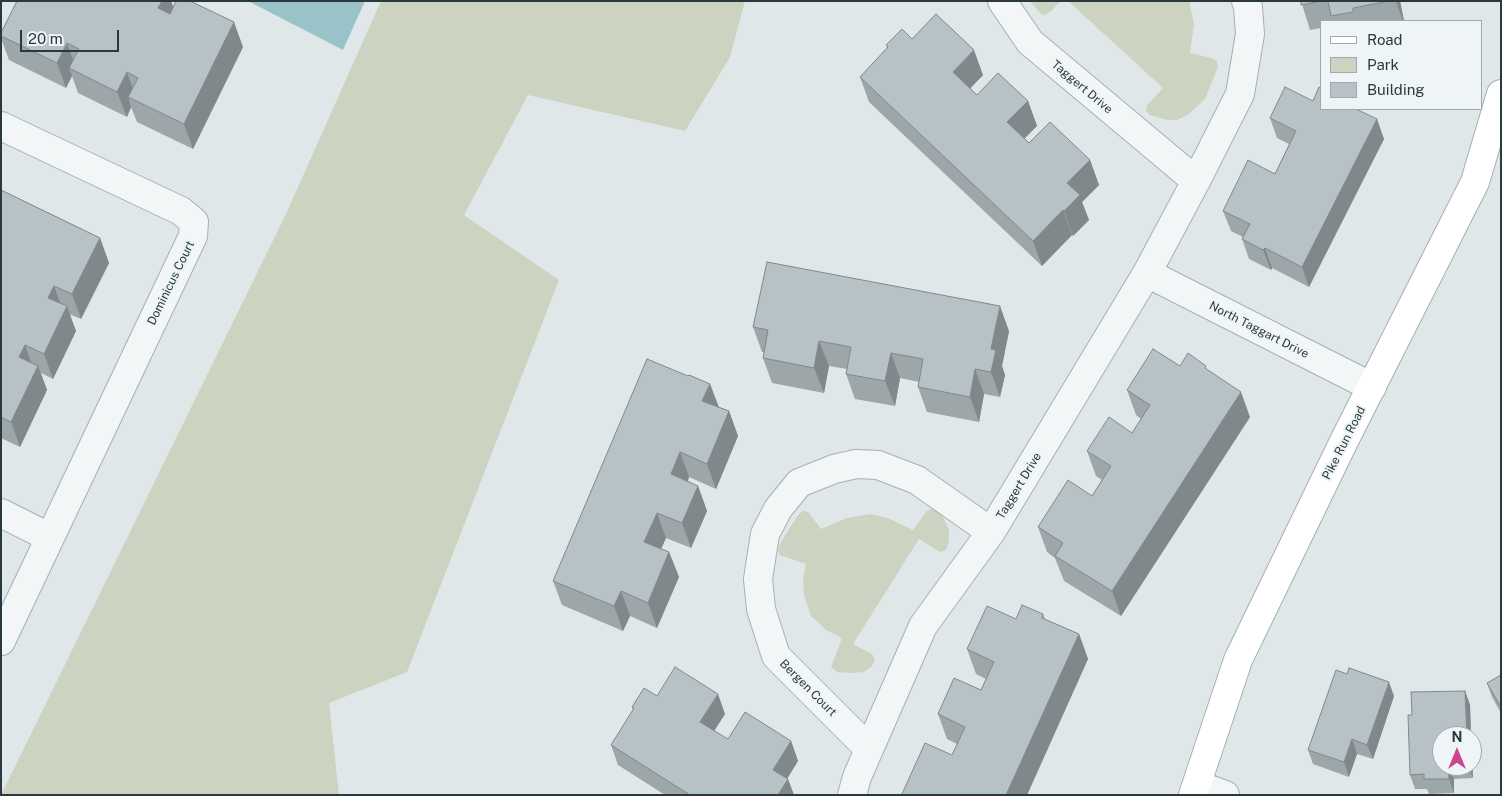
<!DOCTYPE html>
<html>
<head>
<meta charset="utf-8">
<style>
	body { margin:0 }
	#map { position:relative; width:1502px; height:796px; overflow:hidden; background:#e0e7e9; font-family:"Public Sans",sans-serif }
	canvas { display:block }
	.frame { position:absolute; inset:0; border:2px solid #283a40; pointer-events:none }
	.legend { position:absolute; left:1320px; top:20px; width:162px; height:90px; box-sizing:border-box; background:#eff5f6; border:1px solid #9faaad; margin:0; padding:6px 9px; list-style:none; font-size:15px; color:#283a40 }
	.legend li { display:flex; align-items:center; gap:10px; height:25px }
	.legend b { width:25px; border:1px solid #9faaad }
	.north { position:absolute; left:1432px; top:726px; width:50px; height:50px; box-sizing:border-box; background:#eff5f6; border:1px solid #9faaad; border-radius:50%; rotate:0deg; font-size:14px; font-weight:700; line-height:20px; text-align:center; color:#283a40 }
	.north::after { content:''; display:block; margin:auto; width:18px; height:22px; background:#ce448f; clip-path:polygon(50% 0,100% 100%,50% 72%,0 100%) }
	.scale { position:absolute; left:20px; top:30px; width:99px; height:22px; box-sizing:border-box; border:2px solid #283a40; border-top:0; padding-left:6px; font-size:15px; line-height:18px; white-space:nowrap; color:#283a40; -webkit-text-stroke:4px #eff5f6; paint-order:stroke }
</style>
</head>
<body>
<div id="map">
<canvas width="1502" height="796"></canvas>
<div class="frame"></div>
<ul class="legend">
<li><b style="height:6px;background:#fff"></b>Road</li>
<li><b style="height:14px;background:#ccd3c1"></b>Park</li>
<li><b style="height:14px;background:#b7c2c6"></b>Building</li>
</ul>
<div class="north">N</div>
<div class="scale">20 m</div>
</div>
<script>
const c = document.querySelector('canvas').getContext('2d');
c.lineJoin = 'round';
function paint(path, color) { c.fillStyle = color; c.fill(path, 'evenodd'); }
const shape = rows => new Path2D(rows.map(r => 'M' + r).join(''));
function trace(path, color, width, dash) { c.strokeStyle = color; c.lineWidth = width; c.lineCap = dash ? 'butt' : 'round'; c.setLineDash(dash || []); c.stroke(path); }
function drawText(font, color, halo, rows, align = 'center') {
  c.font = font + ' "Public Sans",sans-serif'; c.lineWidth = 4.5; c.setLineDash([]); c.textBaseline = 'middle'; c.strokeStyle = halo; c.fillStyle = color; for (const [text, x, y, turn = 0] of rows) {
    c.save(); c.translate(x, y); c.rotate((+turn || 0) * Math.PI / 180); c.textAlign = isNaN(turn) ? turn : align; if (halo) c.strokeText(text, 0, 0); c.fillText(text, 0, 0); c.restore();
  }
}
paint(shape([
	[381,1,745,1,730,57,685,131,528,95,464,215,559,280,407,672,329,703,339,795,1,795,286,214],
	[1030,1,1061,1,1050,12,1045,15,1040,13],
	[1068,1,1189,1,1194,24,1190,53,1212,58,1217,61,1218,67,1205,99,1189,114,1177,120,1167,120,1150,115,1146,111,1147,105,1163,88],
	[930,509,936,509,942,515,949,530,949,541,946,550,940,552,919,539,853,644,873,655,875,660,872,666,864,672,851,673,837,672,831,667,842,638,826,630,811,616,804,595,803,579,806,564,780,555,778,552,779,545,798,515,803,511,808,512,821,529,847,518,870,514,888,518,913,530,926,512]
]), '#ccd3c1');
paint(shape([
	[248,1,365,1,343,50]
]), '#9ac3c9');
const street = shape([
	[1002,1,1030,42,1196,181],
	[1,126,181,211,194,222,193,236,1,641],
	[1147,273,1372,387],
	[1,513,49,537],
	[869,749,776,656,761,609,758,579,765,534,778,509,799,483,834,469,856,464,878,465,917,480,991,532],
	[1197,785,1225,795],
	[852,795,857,777,923,626,991,532,1147,273,1196,181,1240,94,1250,34,1248,7,1246,1]
]);
const secondary = shape([
	[1193,795,1238,660,1344,441,1475,182,1501,94]
]);
trace(street, '#a5b0b3', 30);
trace(secondary, '#a5b0b3', 30);
trace(street, '#f2f6f7', 28);
trace(secondary, '#fff', 28);
paint(shape([
	[17,1,171,1,173,6,243,47,193,149,137,122,131,107,127,117,78,93,72,76,66,88,9,60,1,38,1,33],
	[1301,1,1400,1,1404,21,1321,21,1321,28,1310,30],
	[912,39,983,75,970,88,977,95,1028,101,1037,126,1024,138,1029,143,1090,160,1099,185,1082,202,1089,220,1073,236,1072,235,1042,266,869,102,860,77,887,48,886,45],
	[1270,118,1384,139,1309,287,1272,268,1271,270,1249,259,1242,239,1243,237,1231,231,1223,211,1275,174,1289,144,1277,138],
	[1,190,100,238,109,263,81,319,69,314,76,331,53,379,41,373,47,390,20,447,1,438],
	[753,327,1009,331,1002,366,1005,375,1000,397,984,394,979,422,927,412,918,387,919,382,900,378,895,406,855,399,846,374,847,369,829,366,824,393,772,383,763,358,764,352,762,352],
	[1180,366,1208,371,1250,417,1121,616,1064,581,1055,558,1047,552,1038,527,1092,496,1102,480,1096,476,1087,451,1132,433,1141,419,1136,415,1127,390],
	[688,376,710,384,719,407,729,411,738,436,716,489,689,477,688,481,698,486,707,511,691,548,666,538,661,549,669,552,679,577,657,628,630,616,623,631,562,605,553,581],
	[1043,614,1045,619,1079,634,1088,659,1027,795,902,795,902,794,952,755,957,744,947,739,938,714,981,690,986,679,976,674,967,649,1016,619],
	[1501,675,1501,713,1492,697,1487,683],
	[1465,691,1470,705,1471,736,1442,736,1442,766,1472,766,1472,757,1473,778,1454,779,1454,793,1429,794,1427,789,1415,789,1410,775,1412,715],
	[657,696,725,714,714,731,728,739,791,741,798,761,787,779,794,795,665,795,618,765,611,745,633,710,632,707],
	[1394,696,1373,759,1357,754,1349,777,1313,764,1308,750]
]), '#9da7aa');
paint(shape([
	[162,1,171,1,176,15,167,33,158,8],
	[1396,1,1400,1,1404,21,1403,21],
	[234,22,243,47,193,149,184,124],
	[67,43,76,68,69,68,72,76,66,88,57,63],
	[974,50,983,75,962,97,953,72],
	[127,72,136,97,128,97,131,107,127,117,117,92],
	[1028,101,1037,126,1016,147,1007,122],
	[1377,119,1384,139,1309,287,1302,267],
	[1090,160,1099,185,1082,202,1089,220,1073,236,1064,211,1067,183],
	[1063,210,1072,235,1042,266,1033,241],
	[100,238,109,263,81,319,72,294],
	[1265,248,1272,268,1271,270,1263,250],
	[54,286,63,311,48,298],
	[67,306,76,331,53,379,44,354],
	[1000,306,1009,331,1002,366,1005,375,1000,397,991,372,991,349],
	[819,341,829,366,824,393,814,368],
	[25,345,34,370,19,357],
	[891,353,900,378,895,406,885,381],
	[38,366,47,390,20,447,11,422],
	[975,369,984,394,979,422,970,397],
	[710,384,719,408,702,401],
	[1241,392,1250,417,1121,616,1112,591],
	[729,411,738,436,716,489,707,464],
	[680,452,689,477,680,499,671,474],
	[698,486,707,511,691,548,682,523],
	[657,513,666,538,653,567,644,542],
	[669,552,679,577,657,628,648,603],
	[621,591,630,616,623,631,614,606],
	[1079,634,1088,659,1027,795,1006,795],
	[1389,682,1394,696,1373,759,1367,745],
	[1465,691,1470,705,1471,736,1467,736],
	[718,694,725,714,707,742,700,722],
	[1352,739,1357,754,1349,777,1344,762],
	[791,741,798,761,780,790,773,770],
	[1472,757,1473,778,1468,766,1472,766],
	[1449,766,1454,779,1454,793,1449,779],
	[788,779,794,795,778,795]
]), '#80888b');
const building = shape([
	[17,1,162,1,158,8,170,14,176,1,190,1,234,22,184,124,128,97,138,78,127,72,117,92,69,68,79,49,67,43,57,63,1,36,1,33,17,1],
	[1301,1,1321,1,1301,5,1301,1],
	[1328,1,1389,1,1353,8,1353,12,1331,16,1328,1],
	[936,14,974,50,953,72,977,95,998,73,1028,101,1007,122,1029,143,1050,122,1090,160,1067,183,1080,195,1064,211,1063,210,1033,241,860,77,888,47,886,45,902,29,912,39,936,14],
	[1285,87,1313,101,1319,87,1321,88,1321,109,1356,109,1377,119,1302,267,1265,248,1263,250,1242,239,1250,224,1223,211,1248,160,1275,174,1296,131,1270,118,1285,87],
	[1,190,100,238,72,294,54,286,48,298,67,306,44,354,25,345,19,357,38,366,11,422,1,417,1,190],
	[767,262,1000,306,991,349,996,350,991,372,975,369,970,397,918,387,923,359,891,353,885,381,846,374,851,347,819,341,814,368,763,358,768,330,753,327,767,262],
	[1153,349,1180,366,1188,353,1206,366,1205,368,1241,392,1112,591,1055,556,1063,543,1038,527,1068,480,1092,496,1111,466,1087,451,1109,417,1132,433,1150,405,1127,390,1153,349],
	[647,359,688,376,689,375,710,384,702,401,729,411,707,464,680,452,671,474,698,486,682,523,657,513,644,542,669,552,648,603,621,591,614,606,553,581,647,359],
	[1022,605,1043,614,1042,618,1079,634,1006,795,904,795,902,794,925,743,952,755,965,727,938,714,954,678,981,690,994,662,967,649,987,606,1016,619,1022,605],
	[675,667,718,694,700,722,728,739,745,712,791,741,773,770,788,779,778,795,690,795,611,745,634,708,632,707,644,688,657,696,675,667],
	[1349,668,1389,682,1367,745,1352,739,1344,762,1308,750,1336,670,1347,674,1349,668],
	[1501,675,1501,707,1487,683,1501,675],
	[1465,691,1467,736,1442,736,1442,766,1448,766,1449,779,1424,779,1424,774,1410,775,1408,715,1412,715,1411,692,1465,691]
]);
paint(building, '#b7c2c6');
trace(building, '#80888b', 1);
drawText('12px', '#283a40', '#eff5f6', [
	["Taggert Drive",1082,87,40],
	["Dominicus Court",171,283,-64],
	["North Taggart Drive",1259,330,27],
	["Pike Run Road",1344,443,-63],
	["Taggert Drive",1019,486,-59],
	["Bergen Court",808,688,45]
]);
</script>
</body>
</html>
